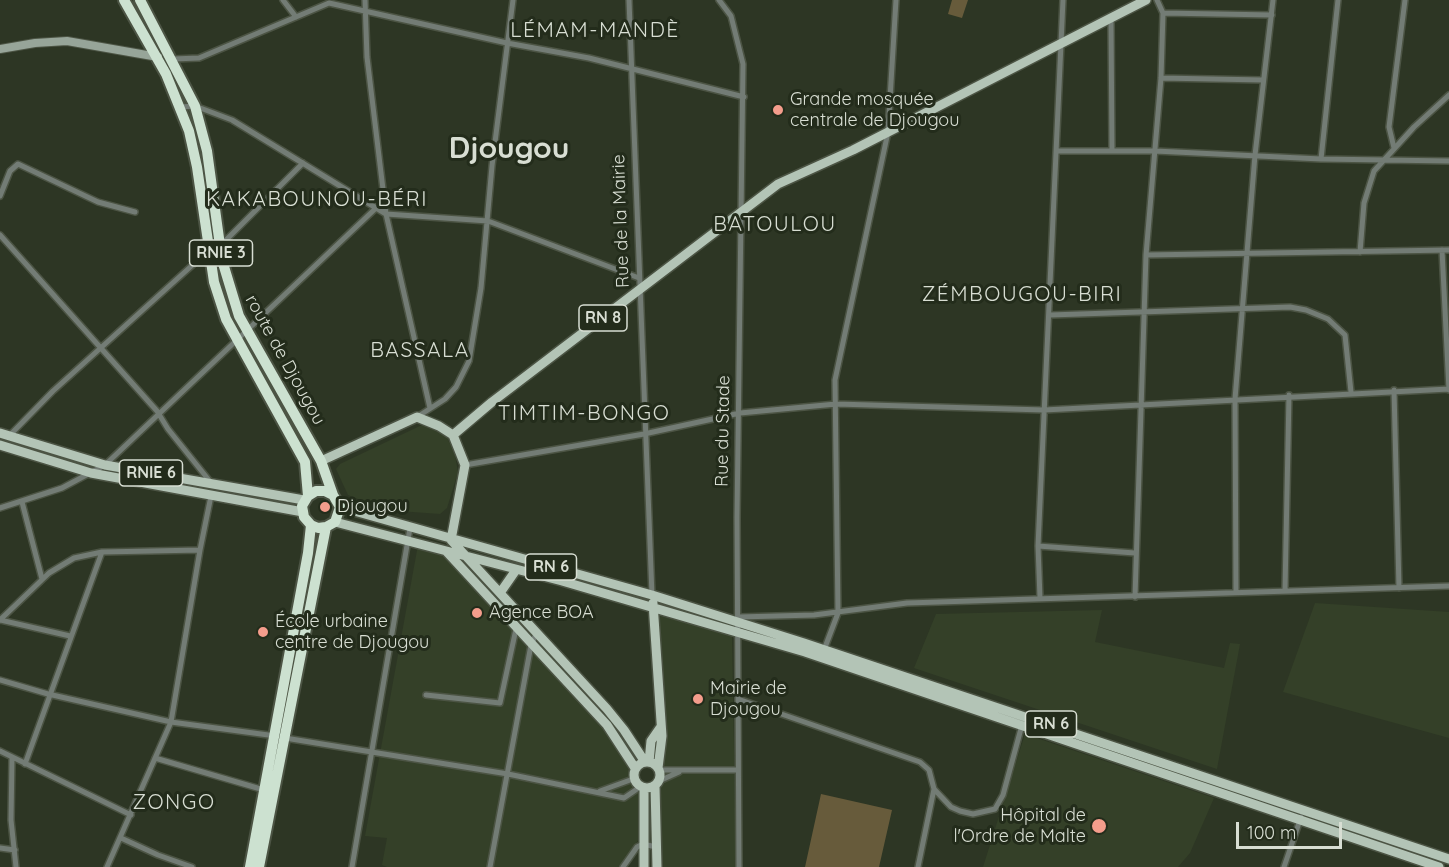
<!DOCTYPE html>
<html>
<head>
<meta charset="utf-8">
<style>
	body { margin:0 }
	#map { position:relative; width:1449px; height:867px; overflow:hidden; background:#2d3624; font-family:Quicksand,sans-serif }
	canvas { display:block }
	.scale { position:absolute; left:1236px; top:822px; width:106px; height:27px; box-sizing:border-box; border:3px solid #d8ded3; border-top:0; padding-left:8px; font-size:18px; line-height:21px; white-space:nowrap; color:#d8ded3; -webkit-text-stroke:4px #232c1b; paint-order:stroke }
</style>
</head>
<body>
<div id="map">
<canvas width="1449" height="867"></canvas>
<div class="scale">100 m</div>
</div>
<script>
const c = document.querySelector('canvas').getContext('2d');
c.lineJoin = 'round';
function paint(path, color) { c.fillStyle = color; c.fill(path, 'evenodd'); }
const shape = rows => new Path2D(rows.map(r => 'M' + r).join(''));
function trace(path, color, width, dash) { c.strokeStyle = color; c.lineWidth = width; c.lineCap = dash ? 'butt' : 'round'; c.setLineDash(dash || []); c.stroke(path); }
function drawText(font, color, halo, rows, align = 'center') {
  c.font = font + ' Quicksand,sans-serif'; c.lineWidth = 6; c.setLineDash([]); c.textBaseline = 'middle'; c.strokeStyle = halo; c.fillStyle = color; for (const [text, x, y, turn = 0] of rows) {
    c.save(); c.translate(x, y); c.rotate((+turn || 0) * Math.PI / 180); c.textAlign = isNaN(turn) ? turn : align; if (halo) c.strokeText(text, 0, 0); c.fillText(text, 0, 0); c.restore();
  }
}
paint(shape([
	[424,424,447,437,455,455,458,472,447,508,440,514,385,510,348,495,336,469,340,464],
	[418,545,442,552,508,626,609,730,640,777,642,834,621,867,387,867,382,865,387,838,365,836],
	[1315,603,1449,612,1449,738,1283,692],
	[1102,610,1095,642,1224,668,1230,643,1240,644,1217,769,914,668,936,614],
	[660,616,732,634,736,867,660,867],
	[1025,734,1214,798,1190,853,1178,867,983,867]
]), '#344028');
paint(shape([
	[952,0,968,0,962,18,948,14],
	[821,794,892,810,879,867,805,867]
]), '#675b3b');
const street = shape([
	[283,0,296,17],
	[365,0,367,57,386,214,430,408],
	[629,0,652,595],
	[719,0,731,16,743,64,737,517,739,867],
	[1163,13,1272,15],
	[1111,19,1112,151],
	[173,59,199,58,329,3,507,43,589,58,744,97],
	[1161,78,1263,80],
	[181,107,195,106,232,120,386,214,488,221,639,278],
	[1394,148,1389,127,1405,0],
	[1057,151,1155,151,1321,159,1449,161],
	[1321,159,1338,0],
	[0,196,10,171,18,164,98,202,135,212],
	[0,235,157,411,168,429,212,484],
	[221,245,303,163],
	[1442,250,1449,390],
	[1360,252,1364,203,1374,171,1414,127,1449,95],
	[1146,255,1449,250],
	[1050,315,1290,307,1306,310,1328,319,1345,335,1351,392],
	[1394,390,1399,588],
	[417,417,445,399,456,387,469,361,481,288,492,166,513,0],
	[9,436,53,391,208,251],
	[465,465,644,434,740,413,836,404,1044,410,1449,389],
	[22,502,42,579],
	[0,508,62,488,105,465,375,209],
	[1038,546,1135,553],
	[1285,590,1289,395],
	[1236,592,1235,399,1255,155,1273,0],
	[1135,597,1146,255,1161,78,1163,13,1157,0],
	[1040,598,1038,546,1063,0],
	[739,617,814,615,907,603,1449,586],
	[0,620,49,573,74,558,102,552,200,550],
	[0,620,70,636],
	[824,650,838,613,835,380,888,132,896,0],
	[0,680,48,694,171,722,276,736],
	[426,695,500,703,516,629],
	[738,699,920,762,929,770,934,789,918,867],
	[285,738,508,774,624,798,640,787],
	[0,751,131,815],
	[12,758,11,820,16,867],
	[155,758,264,790],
	[25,764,102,552],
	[659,770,738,770],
	[659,781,679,772],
	[934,789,951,807,960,811,973,814,995,809,1003,795,1022,725],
	[600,791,633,779],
	[121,838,158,855,192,867],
	[0,848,15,850],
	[107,867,171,722,200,550,211,496],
	[352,867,410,528],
	[490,867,531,645,537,632],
	[623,867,637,847,643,844,656,847],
	[1284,867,1301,817]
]);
const secondary = shape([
	[0,49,35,43,67,41,158,57]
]);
const primary = shape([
	[0,433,105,465,304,500],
	[453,435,492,402,778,184,853,150,1146,0],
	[0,445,91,473,303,512],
	[321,461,417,417,439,426,453,435,465,465,451,540],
	[340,507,652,595,804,643,1449,859],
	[335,522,562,581,805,652,1439,867],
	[451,540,607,709,624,730,645,762],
	[446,551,607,725,635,768],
	[500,593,516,570],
	[653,603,662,736,658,768],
	'634 775a13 13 0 1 1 26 0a13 13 0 1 1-26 0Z',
	[649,762,651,741,660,728],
	[655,786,657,867],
	[644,788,644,867]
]);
const highway = shape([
	[124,0,166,74,189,131,197,167,214,282,226,319,305,462,308,496,302,506,304,517,311,525,318,528,326,527,335,522,340,507,333,495,325,491,316,491,308,496],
	[140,0,195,106,207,151,222,260,239,316,321,461,333,495],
	[250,867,308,553,311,525],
	[259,867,326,527]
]);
trace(street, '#4c5444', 8);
trace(secondary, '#4c5444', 10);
trace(primary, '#4c5444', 12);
trace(highway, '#4c5444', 14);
trace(street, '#737c75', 5);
trace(secondary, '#97a599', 8);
trace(primary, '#b3c4b6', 9);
trace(highway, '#cce1d0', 10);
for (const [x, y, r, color] of [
	[778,110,6,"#f49d8c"],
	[325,507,6,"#f49d8c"],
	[477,613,6,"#f49d8c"],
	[263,632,6,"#f49d8c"],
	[698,699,6,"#f49d8c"],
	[1099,826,8,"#f49d8c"]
]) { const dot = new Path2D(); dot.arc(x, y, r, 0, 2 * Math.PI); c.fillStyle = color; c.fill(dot); trace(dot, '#232c1b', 2); }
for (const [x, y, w] of [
	[221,253,63],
	[603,318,48],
	[151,473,63],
	[551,567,51],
	[1051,724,51]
]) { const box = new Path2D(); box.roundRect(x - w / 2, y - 13, w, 26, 4.5); c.fillStyle = '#232c1b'; c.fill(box); trace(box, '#d8ded3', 1.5); }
drawText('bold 16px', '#d8ded3', null, [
	["RNIE 3",221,253],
	["RN 8",603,318],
	["RNIE 6",151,473],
	["RN 6",551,567],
	["RN 6",1051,724]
]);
drawText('18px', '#d8ded3', '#232c1b', [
	["Grande mosquée",790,100],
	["centrale de Djougou",790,121],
	["Djougou",337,507],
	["Agence BOA",489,613],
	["École urbaine",275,622],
	["centre de Djougou",275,643],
	["Mairie de",710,689],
	["Djougou",710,710],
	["Hôpital de",1086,816,"right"],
	["l'Ordre de Malte",1086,837,"right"]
], 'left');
drawText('18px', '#d8ded3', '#232c1b', [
	["Rue de la Mairie",621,221,-92],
	["route de Djougou",285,360,61],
	["Rue du Stade",723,431,-89]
]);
c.letterSpacing = '1.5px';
drawText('21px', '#d8ded3', '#232c1b', [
	["LÉMAM-MANDÈ",595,31],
	["KAKABOUNOU-BÉRI",317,200],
	["BATOULOU",775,225],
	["ZÉMBOUGOU-BIRI",1022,295],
	["BASSALA",420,351],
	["TIMTIM-BONGO",584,414],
	["ZONGO",174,803]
]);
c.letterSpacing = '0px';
drawText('bold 30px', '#d8ded3', '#232c1b', [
	["Djougou",509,149]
]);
</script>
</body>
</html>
